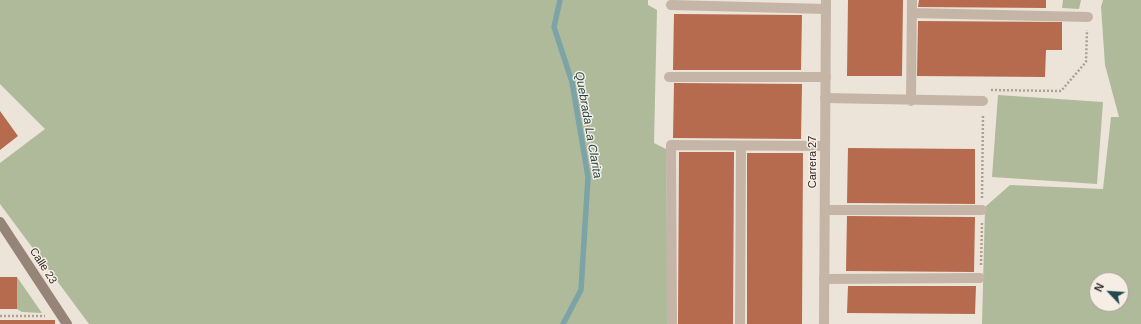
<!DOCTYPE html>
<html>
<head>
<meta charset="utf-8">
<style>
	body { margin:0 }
	#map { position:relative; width:1141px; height:324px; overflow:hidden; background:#ede4d9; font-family:Arial,sans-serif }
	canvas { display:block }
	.north { position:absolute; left:1089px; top:272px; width:40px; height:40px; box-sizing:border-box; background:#f6eee5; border:1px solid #a7a099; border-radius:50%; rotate:295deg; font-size:11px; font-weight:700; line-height:16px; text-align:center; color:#312a26 }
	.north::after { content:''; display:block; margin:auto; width:14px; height:18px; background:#21494d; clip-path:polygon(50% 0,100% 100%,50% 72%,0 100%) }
</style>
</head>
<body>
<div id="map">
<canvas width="1141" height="324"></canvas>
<div class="north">N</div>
</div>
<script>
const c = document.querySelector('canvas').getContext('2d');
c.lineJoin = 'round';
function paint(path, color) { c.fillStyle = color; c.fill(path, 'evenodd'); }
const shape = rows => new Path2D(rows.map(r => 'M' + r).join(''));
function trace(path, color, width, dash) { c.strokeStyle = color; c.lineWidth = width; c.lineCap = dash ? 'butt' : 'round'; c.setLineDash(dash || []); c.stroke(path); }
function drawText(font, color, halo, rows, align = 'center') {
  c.font = font + ' Arial,sans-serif'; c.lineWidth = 3; c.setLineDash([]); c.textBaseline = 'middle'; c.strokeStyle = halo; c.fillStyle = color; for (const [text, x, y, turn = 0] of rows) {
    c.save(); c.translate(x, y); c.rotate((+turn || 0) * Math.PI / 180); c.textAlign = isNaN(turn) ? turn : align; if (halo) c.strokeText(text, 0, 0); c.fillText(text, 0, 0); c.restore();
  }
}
paint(shape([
	[0,0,648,0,648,5,657,10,654,143,666,149,668,324,89,324,0,204,0,163,45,129,0,84],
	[1063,0,1081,0,1079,9,1062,8],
	[1103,0,1141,0,1141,324,982,324,985,207,1010,185,1103,189,1111,117,1119,117,1105,65,1101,7],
	[1097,280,1121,280,1121,304,1097,304],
	[998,95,1103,102,1097,184,992,177],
	[17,277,42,313,22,312,17,309]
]), '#afba9b');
trace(shape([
	[560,0,554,27,572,82,588,177,581,290,563,324]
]), '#7ca4a7', 5.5);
paint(shape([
	[848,0,903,0,902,76,847,76],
	[919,0,1046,0,1046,8,918,7],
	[674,14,802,15,801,70,673,70],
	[918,21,1062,22,1062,50,1046,50,1045,77,917,76],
	[674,83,802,84,801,139,673,138],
	[0,111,18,136,0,150],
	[848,148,975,149,975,204,847,203],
	[679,152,734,152,733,324,678,324],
	[747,153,803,153,802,324,747,324],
	[847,216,975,217,974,272,846,271],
	[0,277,17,277,17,309,0,309],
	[848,286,976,286,975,314,847,313],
	[0,320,55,320,55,324,0,324]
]), '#b66a4e');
trace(shape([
	[991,90,1061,91,1086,62,1087,30],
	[982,198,983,115],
	[981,265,982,223],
	[0,316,45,316]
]), '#af9f91', 2.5, [2, 2]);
trace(shape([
	[825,210,982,210]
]), '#c4b5a7', 10);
trace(shape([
	[671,5,826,9],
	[912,13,1088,17],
	[669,77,826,77],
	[825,98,983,101],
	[911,101,912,0],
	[824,279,980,278],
	[672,324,671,145,825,146],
	[740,324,741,146]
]), '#c4b5a7', 10);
trace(shape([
	[824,324,826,0]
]), '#c4b5a7', 10);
trace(shape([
	[0,222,67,324]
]), '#978479', 10);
drawText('11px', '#312a26', '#f6eee5', [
	["Carrera 27",813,162,-90],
	["Calle 23",43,266,57]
]);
drawText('italic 12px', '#21494d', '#f6eee5', [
	["Quebrada La Clarita",588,125,80]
]);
</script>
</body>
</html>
